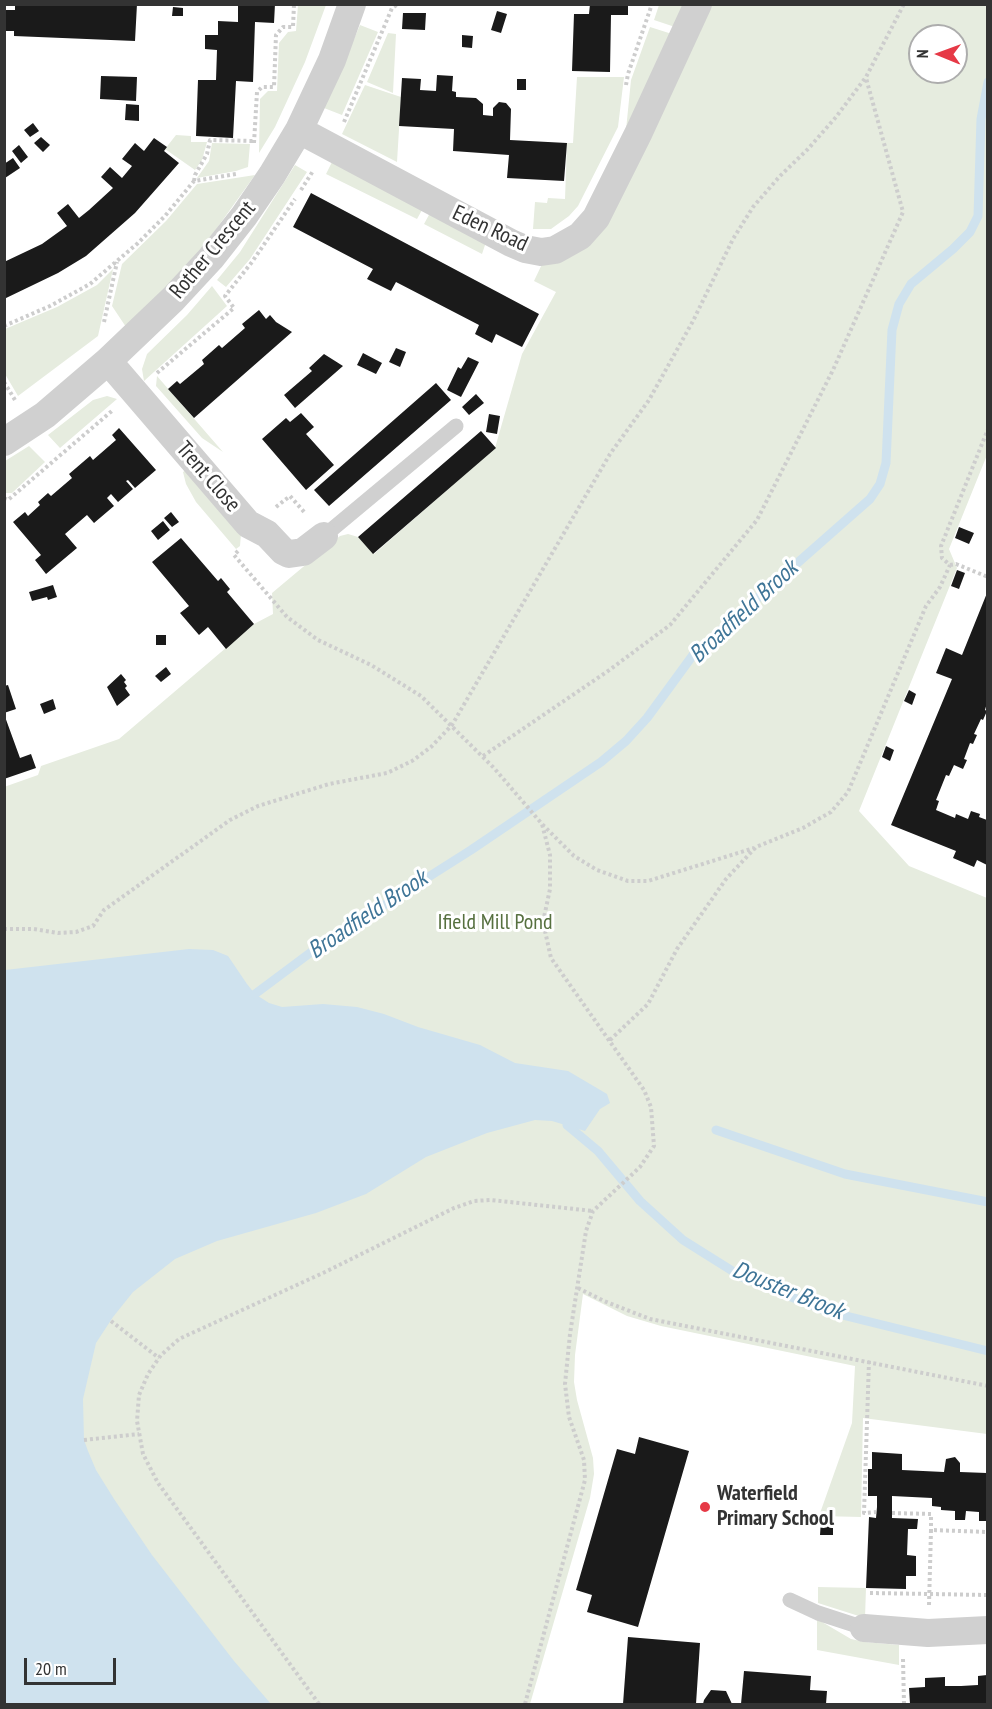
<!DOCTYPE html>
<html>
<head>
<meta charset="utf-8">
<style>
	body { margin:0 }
	#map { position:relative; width:992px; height:1709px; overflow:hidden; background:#fff; font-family:"PT Sans Narrow",sans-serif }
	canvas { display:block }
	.frame { position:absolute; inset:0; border:6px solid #333; pointer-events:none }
	.north { position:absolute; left:908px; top:24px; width:60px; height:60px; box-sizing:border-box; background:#fff; border:2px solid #adadad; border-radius:50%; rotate:271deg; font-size:16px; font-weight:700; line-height:24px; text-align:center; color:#333 }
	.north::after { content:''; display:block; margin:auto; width:21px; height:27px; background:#e63946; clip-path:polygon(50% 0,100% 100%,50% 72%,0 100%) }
	.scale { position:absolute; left:24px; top:1658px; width:92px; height:27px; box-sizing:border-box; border:3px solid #333; border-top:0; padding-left:8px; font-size:18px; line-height:21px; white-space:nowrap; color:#333; -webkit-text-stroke:4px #fff; paint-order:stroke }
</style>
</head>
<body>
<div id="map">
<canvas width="992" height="1709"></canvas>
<div class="frame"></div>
<div class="north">N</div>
<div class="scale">20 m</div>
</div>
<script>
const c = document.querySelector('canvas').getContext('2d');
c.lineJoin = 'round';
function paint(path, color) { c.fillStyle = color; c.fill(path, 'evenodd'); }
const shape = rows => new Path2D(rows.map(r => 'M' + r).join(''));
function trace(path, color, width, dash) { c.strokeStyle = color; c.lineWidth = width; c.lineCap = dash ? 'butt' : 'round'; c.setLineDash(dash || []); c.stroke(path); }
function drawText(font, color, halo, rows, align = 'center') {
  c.font = font + ' "PT Sans Narrow",sans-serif'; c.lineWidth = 6; c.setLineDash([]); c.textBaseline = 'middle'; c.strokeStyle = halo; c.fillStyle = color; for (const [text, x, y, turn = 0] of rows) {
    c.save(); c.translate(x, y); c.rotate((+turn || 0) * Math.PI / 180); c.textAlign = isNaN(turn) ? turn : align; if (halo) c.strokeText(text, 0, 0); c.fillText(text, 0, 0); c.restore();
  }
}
paint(shape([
	[298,5,326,5,305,62,275,127,259,153,260,99,268,91,277,91,279,43,288,32,296,31],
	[659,5,685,5,675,27,654,20],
	[709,5,987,5,987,455,949,549,957,568,859,811,909,866,987,898,987,1434,863,1418,861,1517,819,1516,852,1423,855,1366,661,1326,627,1316,583,1294,575,1355,574,1382,577,1400,593,1458,594,1474,590,1498,530,1704,5,1704,4,787,38,775,41,766,119,739,254,624,273,614,272,593,340,536,348,534,358,537,374,554,495,448,522,354,556,292,534,281,543,262,561,260],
	[920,36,956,36,956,72,920,72],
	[360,25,378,32,342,115,324,108],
	[650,27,672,34,626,130,631,80],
	[388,33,396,34,393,93,367,82],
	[577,77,624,77,618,127,578,206,569,216,551,229,533,229,535,202,547,203,548,198,565,199,567,143,573,143],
	[365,85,401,97,397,162,342,134],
	[176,135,191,136,191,142,207,142,202,160,195,170,165,149],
	[212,143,250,144,248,167,236,171,197,178,209,161],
	[332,162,422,210,417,219,326,174],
	[295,165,307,172,250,259,226,287,217,280,240,252],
	[255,175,194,260,126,327,112,306,122,264,166,221,197,184],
	[430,213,486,242,482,254,424,224],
	[113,269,98,336,18,396,5,374,5,329,57,307,97,285],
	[212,286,227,306,144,381,142,369,147,354,187,315],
	[157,376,223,452,202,438,156,386],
	[107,396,117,399,60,448,48,435,93,400],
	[29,446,45,462,12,493,5,493,5,461],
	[186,470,241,534,240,546,236,549,196,502,186,484,183,472],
	[818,1587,866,1588,865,1618,818,1603],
	[817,1619,851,1639,865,1642,899,1645,899,1665,817,1650]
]), '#e6ecdf');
paint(shape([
	[189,949,213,950,228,956,247,984,255,994,269,1003,282,1007,323,1004,357,1007,384,1014,418,1027,480,1045,515,1063,568,1071,607,1094,610,1103,600,1109,585,1131,552,1121,535,1120,487,1133,426,1157,366,1194,316,1213,217,1241,175,1259,133,1292,113,1317,96,1343,83,1399,84,1440,88,1451,96,1470,114,1499,152,1555,234,1661,271,1704,5,1704,5,970]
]), '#cfe2ee');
trace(shape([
	[255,994,318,947,471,850,601,762,626,741,647,718,693,655,870,499,880,484,886,463,892,330,899,304,911,284,953,249,970,232,978,216,981,119,988,82],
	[567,1125,598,1151,640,1201,683,1240,742,1277,826,1311,988,1351],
	[716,1130,845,1174,988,1202]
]), '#cfe2ee', 9);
paint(shape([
	[15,4,137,4,135,41,14,36,14,31,4,31,4,10,15,10],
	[238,4,275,4,274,23,255,22,253,82,236,81,233,138,196,136,198,80,216,80,217,50,205,49,205,35,218,35,218,21,238,22],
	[590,4,628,4,628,15,611,15,610,72,572,71,574,14,589,14],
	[173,7,183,8,183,16,172,16],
	[497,11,507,14,501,33,491,30],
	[403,13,426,13,425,30,402,29],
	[462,35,473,36,472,48,462,47],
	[437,75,453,76,452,91,456,92,456,97,476,98,483,104,483,115,493,116,493,108,499,102,506,103,511,109,510,140,567,143,564,181,507,178,509,155,453,151,454,129,399,126,402,78,421,79,420,90,436,91],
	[101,76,137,77,136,101,100,99],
	[517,79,526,79,526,90,517,90],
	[126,104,139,105,139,121,125,120],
	[33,123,39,131,30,137,24,130],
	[41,137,50,145,43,152,34,143],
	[154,138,167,147,164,151,179,163,135,213,86,256,58,273,4,299,4,262,42,244,67,226,57,213,68,204,79,218,89,210,113,188,101,177,110,167,122,178,132,166,122,159,135,143,144,151],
	[19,145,28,157,21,163,12,151],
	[13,158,20,168,5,178,4,164],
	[311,193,539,314,522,347,496,334,492,343,475,334,479,325,396,282,391,291,367,279,373,269,293,227],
	[259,310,266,319,270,315,276,322,292,332,194,418,168,389,177,381,180,384,204,364,202,360,219,345,222,348,245,328,242,324],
	[396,348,406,352,400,367,389,362],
	[363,353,382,363,376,374,357,365],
	[324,354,343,366,295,408,284,395,312,371,309,368],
	[468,357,479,362,461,397,447,390,458,367,461,369],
	[436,383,451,400,329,506,314,490],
	[476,394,484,403,469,415,462,407],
	[301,413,314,427,306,434,334,465,306,490,262,439,286,418,290,422],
	[489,414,500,416,497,434,486,432],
	[119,428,156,470,135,488,128,480,126,481,133,489,118,502,111,494,107,498,114,506,94,523,87,515,65,534,77,548,46,574,35,560,41,555,13,522,25,512,28,516,40,505,38,502,48,493,51,496,72,478,69,474,90,456,93,460,116,440,112,435],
	[481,431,496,448,373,554,358,537],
	[171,512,179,522,172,527,164,518],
	[163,521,170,530,158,540,151,531],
	[959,527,974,533,969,544,955,538],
	[181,538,218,581,221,578,230,589,227,592,254,624,226,649,208,627,199,635,180,613,189,606,152,562],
	[957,570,965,573,959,589,951,586],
	[53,585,57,597,48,600,47,597,32,601,29,592],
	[987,593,987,703,985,710,987,711,983,720,981,719,974,734,977,735,973,744,970,743,964,759,967,760,963,769,954,765,949,776,946,775,936,800,939,801,936,810,955,818,956,814,968,819,971,811,980,814,979,817,987,820,987,865,977,860,974,867,953,858,956,851,891,825,952,679,936,673,946,648,962,655],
	[156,635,166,635,166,645,156,645],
	[166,667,171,674,161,682,155,676],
	[121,674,126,680,124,682,127,686,125,688,130,695,117,706,107,687],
	[8,685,16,709,4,713,4,686],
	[909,690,916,694,912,705,904,701],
	[53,699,56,709,44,714,40,704],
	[4,714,20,758,31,754,36,768,4,779],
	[886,746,894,750,890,761,882,757],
	[639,1437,689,1451,638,1627,587,1612,592,1595,576,1590,617,1449,635,1454],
	[872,1452,902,1454,902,1470,944,1472,946,1459,955,1457,960,1463,960,1472,987,1473,987,1521,979,1521,979,1512,966,1511,965,1520,955,1520,955,1511,941,1510,941,1507,932,1506,932,1498,892,1496,892,1518,918,1519,917,1529,908,1529,907,1555,916,1556,916,1576,906,1576,906,1589,866,1588,869,1517,876,1518,877,1507,877,1496,868,1496,868,1469,872,1469],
	[821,1520,833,1520,833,1535,820,1535],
	[628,1637,700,1643,696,1704,623,1704],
	[744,1671,811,1676,810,1690,827,1691,826,1704,741,1704],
	[987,1675,987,1704,910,1704,909,1688,925,1687,925,1678,945,1677,945,1686,961,1686,978,1685,978,1676],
	[711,1690,726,1691,732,1704,703,1704,704,1700]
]), '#1a1a1a');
trace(shape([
	[626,85,628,74,652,4],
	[344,122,392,8,398,4],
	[254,143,257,92,262,87,274,87,276,35,283,27,293,27,294,4],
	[194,181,195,175,207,154,210,140,254,141],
	[301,190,313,171],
	[104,322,117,262],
	[4,326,50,306,90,284,138,243,165,216,194,181,236,174],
	[157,373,234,308,225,296,252,262,295,199],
	[4,382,15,400],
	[4,498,8,500,113,410],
	[276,507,290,496,305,513],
	[238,551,234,555,287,617,318,640,371,665,421,696,494,768,542,824,574,856,597,870,628,881,648,881,754,848],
	[950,565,956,564,988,577],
	[483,756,608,671,670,625,757,520,833,370,903,212,866,78],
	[4,929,34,929,58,933,76,932,93,926,104,910,230,820,258,806,329,784,387,773,412,761,431,747,452,725,610,454,649,400,693,321,733,239,753,207,780,176,808,149,836,117,866,77,904,4],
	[610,1040,648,1004,677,949,726,879,756,847,803,828,831,812,848,792,926,606,940,587,950,565,942,558,941,546,988,429],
	[578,1288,604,1301,650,1319,988,1386],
	[111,1321,159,1358],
	[869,1361,864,1513,876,1512],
	[84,1440,139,1434],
	[892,1513,931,1514,931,1530],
	[870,1593,988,1595],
	[929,1605,931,1530,988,1532],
	[903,1659,904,1704],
	[319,1704,158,1483,143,1454,137,1421,139,1395,148,1374,161,1355,179,1339,323,1273,454,1208,474,1201,491,1200,593,1211],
	[525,1704,585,1480,584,1460,569,1417,565,1384,570,1334,586,1231,593,1211,640,1167,654,1146,651,1107,644,1090,551,958,543,922,550,889,550,855,542,824]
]), '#cdcdcd', 4, [3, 3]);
trace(shape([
	[324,536,456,426],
	[790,1600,818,1613,864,1628]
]), '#d0d0d0', 15);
trace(shape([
	[299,130,511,243,525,249,541,252,555,250,580,236,596,218,639,132,698,4],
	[108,361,248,524,267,534,283,551,289,554,303,552,324,536],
	[4,442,45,415,108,361,173,299,211,258,244,216,272,175,299,130,332,60,352,4],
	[864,1628,928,1633,988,1630]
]), '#d0d0d0', 28);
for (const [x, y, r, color] of [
	[705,1507,6,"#e63946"]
]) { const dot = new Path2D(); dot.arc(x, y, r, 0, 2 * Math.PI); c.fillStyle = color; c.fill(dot); trace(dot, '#fff', 2); }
drawText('22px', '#333', '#fff', [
	["Eden Road",490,229,25],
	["Rother Crescent",213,250,-50],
	["Trent Close",208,477,49]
]);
drawText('22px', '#56703f', '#fff', [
	["Ifield Mill Pond",495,923]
]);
drawText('bold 22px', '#333', '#fff', [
	["Waterfield",717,1494],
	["Primary School",717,1519]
], 'left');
drawText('italic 24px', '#3f7597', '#fff', [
	["Broadfield Brook",744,612,-43],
	["Broadfield Brook",368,915,-34],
	["Douster Brook",788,1291,22]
]);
</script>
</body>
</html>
